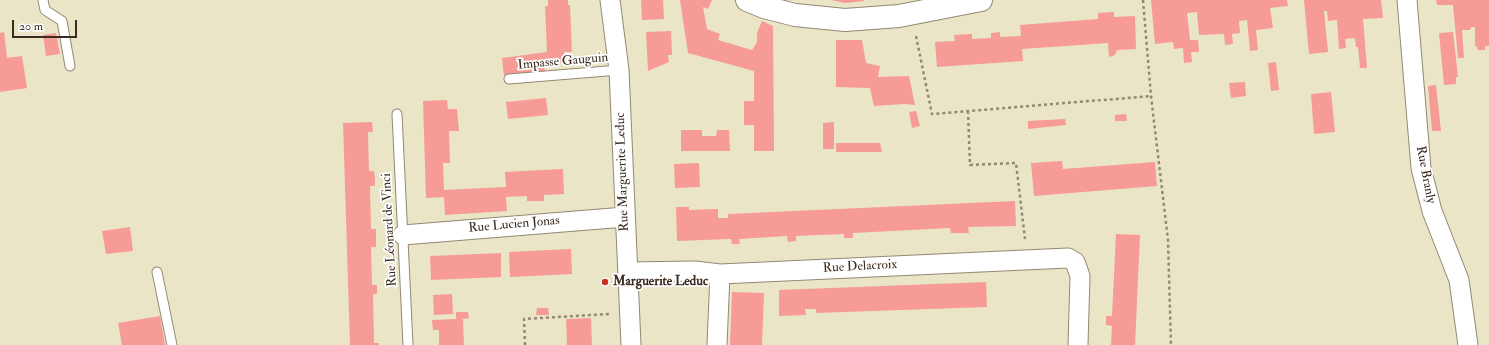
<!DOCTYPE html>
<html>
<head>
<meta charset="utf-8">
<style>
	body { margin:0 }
	#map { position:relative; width:1489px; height:345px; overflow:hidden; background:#ebe5c8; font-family:"IM FELL Double Pica",serif }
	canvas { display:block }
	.scale { position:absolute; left:12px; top:20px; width:65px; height:18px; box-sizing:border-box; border:2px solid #3b2a1e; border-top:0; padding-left:5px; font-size:12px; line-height:14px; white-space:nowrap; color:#3b2a1e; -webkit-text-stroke:3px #fff; paint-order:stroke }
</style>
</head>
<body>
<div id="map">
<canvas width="1489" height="345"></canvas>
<div class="scale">20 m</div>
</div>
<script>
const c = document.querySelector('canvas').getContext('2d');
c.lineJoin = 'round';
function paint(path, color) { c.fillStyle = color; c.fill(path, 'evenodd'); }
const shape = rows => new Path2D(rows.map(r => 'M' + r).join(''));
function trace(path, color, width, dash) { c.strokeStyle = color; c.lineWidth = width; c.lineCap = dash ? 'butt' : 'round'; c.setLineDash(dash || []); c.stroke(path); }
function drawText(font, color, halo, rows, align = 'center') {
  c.font = font + ' "IM FELL Double Pica",serif'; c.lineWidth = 3.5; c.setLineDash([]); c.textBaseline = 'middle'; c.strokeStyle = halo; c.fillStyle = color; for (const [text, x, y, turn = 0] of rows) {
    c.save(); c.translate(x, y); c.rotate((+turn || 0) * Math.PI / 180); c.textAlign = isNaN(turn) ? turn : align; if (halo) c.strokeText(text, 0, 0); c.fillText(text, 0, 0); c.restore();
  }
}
paint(shape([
	[548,0,568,0,568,5,570,5,572,52,564,52,565,63,544,64,545,71,504,76,502,58,547,52,545,6,548,6],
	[641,0,663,0,664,19,642,20],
	[680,0,712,0,708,9,703,7,707,29,720,34,718,40,752,50,757,42,757,33,762,21,773,26,774,151,754,151,754,125,744,125,744,101,754,101,754,71,688,53],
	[831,0,864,0,864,1,845,3],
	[1151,0,1287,0,1288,6,1270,8,1273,28,1256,30,1258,50,1250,51,1247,20,1239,21,1240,33,1232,34,1233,44,1225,45,1224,34,1199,35,1197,12,1187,13,1190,40,1198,40,1199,52,1191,52,1192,62,1184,63,1183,48,1174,49,1173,42,1155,44],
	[1304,0,1381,0,1383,18,1363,19,1367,68,1360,68,1358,47,1356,47,1355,38,1345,39,1346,48,1339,49,1337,20,1328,21,1327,11,1324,11,1328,52,1309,54],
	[1436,0,1489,0,1489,46,1485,46,1485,50,1478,50,1477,46,1475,47,1475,27,1471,27,1470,30,1462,30,1464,58,1458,58,1453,5,1437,5],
	[1114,12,1114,17,1135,16,1136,49,1117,50,1115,55,1109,57,1108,43,1022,49,1023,61,937,67,935,42,955,41,954,35,972,34,972,39,991,38,991,33,1000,32,1000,37,1021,36,1020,25,1098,19,1098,13],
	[671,31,672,55,668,55,669,62,648,71,646,32],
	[4,32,7,58,22,56,27,88,0,92,0,33],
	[1453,32,1458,77,1456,77,1456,84,1444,85,1439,33],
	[56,33,60,54,46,56,43,35],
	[836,40,862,40,866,63,880,66,878,77,909,76,915,105,905,104,874,106,870,88,836,87],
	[1276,62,1279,90,1271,91,1268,63],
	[1245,82,1246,96,1231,98,1229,83],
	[1436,85,1441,131,1432,131,1428,86],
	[1331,92,1335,132,1314,134,1311,94],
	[546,98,548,115,508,119,506,102],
	[447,100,448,109,457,109,459,131,449,131,450,163,443,163,444,190,506,187,505,172,563,169,564,194,544,195,544,201,527,201,527,196,506,197,507,211,445,215,444,197,426,198,423,101],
	[916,111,920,126,912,128,909,112],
	[1126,114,1127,121,1115,121,1115,115],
	[1065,119,1066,125,1028,129,1028,121],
	[372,122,373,132,368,132,369,171,374,171,375,179,375,186,370,186,371,229,376,229,376,247,371,247,372,285,377,285,377,294,373,294,374,343,379,343,379,345,350,345,343,123],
	[834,122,834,149,823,149,823,123],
	[681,130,702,130,702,136,716,136,717,130,729,130,730,151,681,151],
	[836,143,880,143,882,152,836,152],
	[1062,161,1063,169,1155,162,1157,186,1034,196,1031,163],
	[699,163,700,187,675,188,674,164],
	[1015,201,1016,226,968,227,969,233,951,233,950,228,853,233,853,238,844,238,844,234,796,236,796,241,788,242,787,236,739,239,740,244,732,244,731,239,729,239,677,241,676,207,689,207,689,210,718,209,718,218,728,218,728,214],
	[130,227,133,251,106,254,102,231],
	[1116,234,1140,235,1135,345,1111,345,1112,326,1106,325,1106,316,1112,316],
	[571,249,572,274,510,277,509,252],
	[501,253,501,277,431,280,430,256],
	[986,282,987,307,816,313,816,309,805,309,806,315,779,316,779,290],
	[732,292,764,293,762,345,730,345],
	[452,294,453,314,434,315,433,295],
	[537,308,548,308,549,315,536,315],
	[456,312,468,312,469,318,463,319,464,345,439,345,439,330,433,330,432,320,456,319],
	[160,316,165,345,122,345,118,323],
	[591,318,592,345,567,345,566,319]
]), '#f69b96');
const service = shape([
	[43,0,45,10,62,21,70,66],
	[509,79,619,70],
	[397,114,408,345],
	[157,272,172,345]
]);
const minor = shape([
	[610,0,619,70,631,345],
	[1407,0,1421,168,1432,211,1459,280,1468,345],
	[403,235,625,217],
	[628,272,695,271,720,274,1068,258,1075,262,1080,276,1078,345],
	[717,345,720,274]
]);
const tertiary = shape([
	[747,0,764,7,795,15,845,20,899,16,981,0]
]);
trace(service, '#938873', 11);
trace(minor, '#938873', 21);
trace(tertiary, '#938873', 24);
trace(shape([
	[1143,0,1151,96,1168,240,1171,345],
	[916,36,932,114,1151,96],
	[968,111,970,165,1016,163,1025,239],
	[525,345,524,319,609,314]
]), '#938873', 2.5, [3, 3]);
trace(service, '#fff', 9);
trace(minor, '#fff', 19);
trace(tertiary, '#fff', 22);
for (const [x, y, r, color] of [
	[605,282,4,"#c8321e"]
]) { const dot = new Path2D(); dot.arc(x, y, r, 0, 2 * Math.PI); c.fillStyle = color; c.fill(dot); trace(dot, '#fff', 1.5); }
drawText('13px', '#3b2a1e', '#fff', [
	["Impasse Gauguin",563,62,-5],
	["Rue Marguerite Leduc",623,172,-92],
	["Rue Branly",1425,175,79],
	["Rue Lucien Jonas",514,225,-5],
	["Rue Léonard de Vinci",390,230,-93],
	["Rue Delacroix",860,267,-3]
]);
drawText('bold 13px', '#3b2a1e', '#fff', [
	["Marguerite Leduc",613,282]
], 'left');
</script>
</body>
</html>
